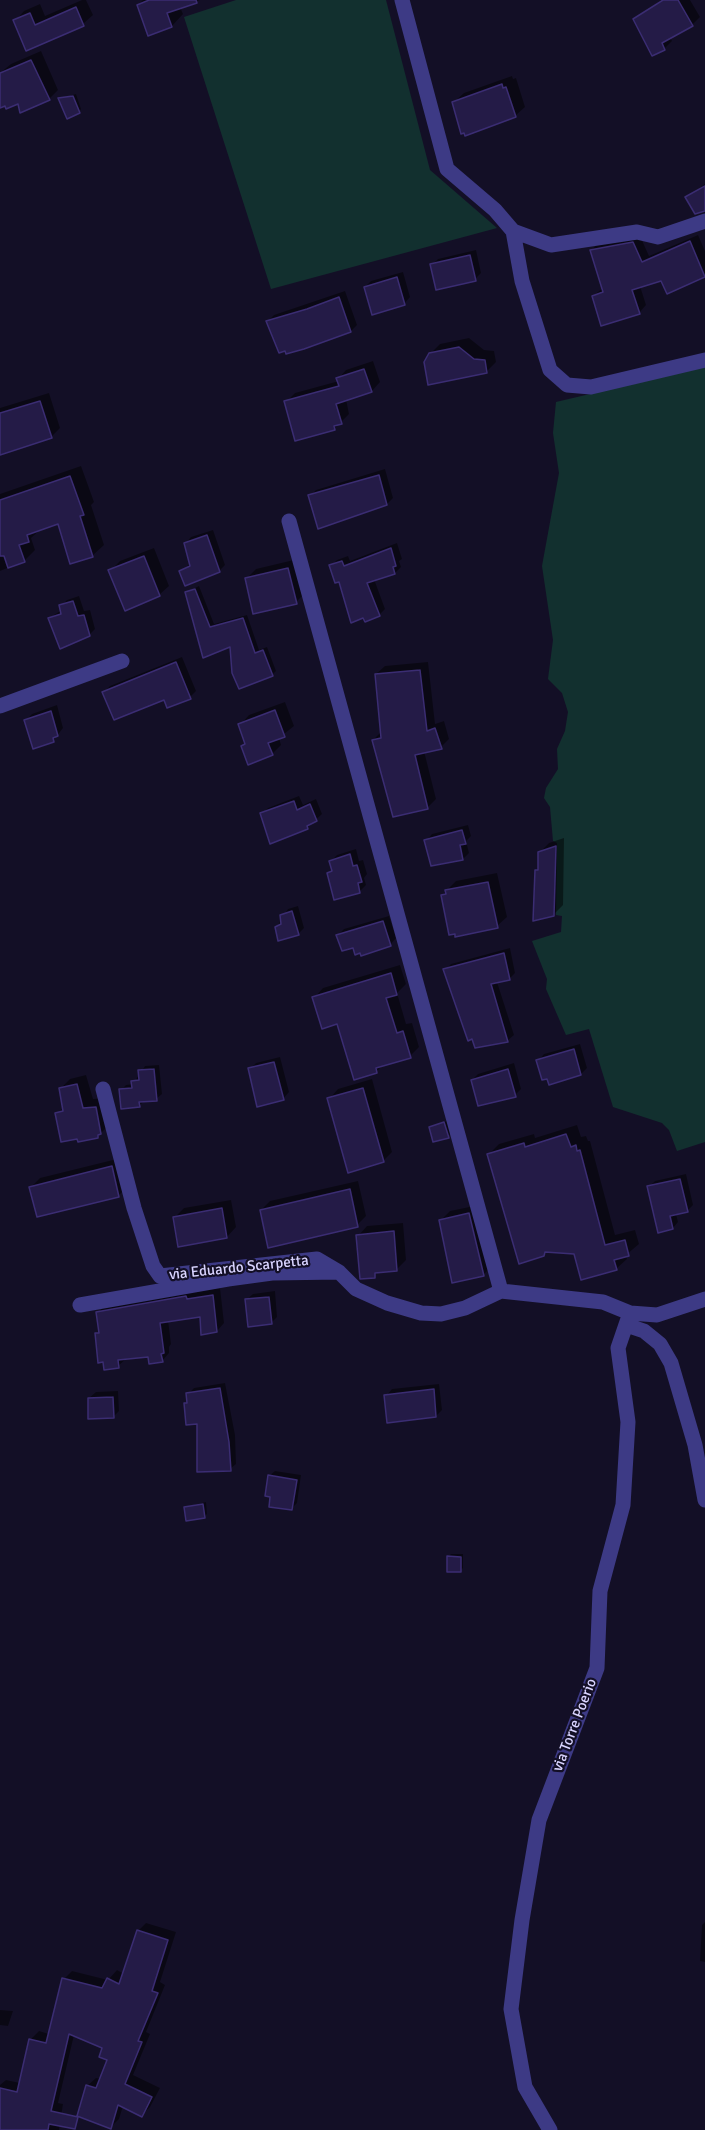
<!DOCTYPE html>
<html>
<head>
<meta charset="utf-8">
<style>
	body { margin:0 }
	canvas { display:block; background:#130f26 }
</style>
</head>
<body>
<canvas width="705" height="2130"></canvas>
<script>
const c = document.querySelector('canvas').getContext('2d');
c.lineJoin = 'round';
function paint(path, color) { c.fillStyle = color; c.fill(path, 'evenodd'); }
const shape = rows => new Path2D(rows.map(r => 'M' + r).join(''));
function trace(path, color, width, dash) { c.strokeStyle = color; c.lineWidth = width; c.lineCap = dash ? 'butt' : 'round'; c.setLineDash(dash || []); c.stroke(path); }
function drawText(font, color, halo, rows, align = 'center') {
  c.font = font + ' Signika,sans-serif'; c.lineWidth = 4.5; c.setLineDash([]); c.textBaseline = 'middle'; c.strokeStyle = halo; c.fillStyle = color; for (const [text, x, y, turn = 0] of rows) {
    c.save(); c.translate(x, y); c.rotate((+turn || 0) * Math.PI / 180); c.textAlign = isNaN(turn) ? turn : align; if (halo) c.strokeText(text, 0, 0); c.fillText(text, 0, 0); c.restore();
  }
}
paint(shape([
	[236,0,386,0,430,170,497,228,271,289,184,17],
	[705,367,705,1142,677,1151,669,1130,662,1123,613,1107,589,1029,566,1035,546,989,547,979,532,941,561,932,562,916,556,915,557,843,553,841,550,807,544,798,546,788,558,769,557,749,565,731,568,712,562,693,548,679,553,640,542,566,559,473,553,433,556,402]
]), '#12302f');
paint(shape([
	[82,0,86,0,93,15,83,24,27,49,15,21,24,11,40,4,45,16],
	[143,0,200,0,180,7,183,14,172,26,138,5],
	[661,0,690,0,700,17,692,25,670,37,672,41,664,49,635,20],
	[41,51,58,90,49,99,0,107,0,73,11,64],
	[512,76,513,79,516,78,525,107,515,116,454,102,464,93],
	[76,94,81,109,79,112,60,99],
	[705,184,705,211,686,198],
	[698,235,705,251,705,276,668,292,662,279,640,286,646,305,639,313,593,296,603,288,591,250,599,243,640,236,649,256],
	[476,250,481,273,475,279,432,265,438,259],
	[403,272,410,297,404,304,365,287,371,281],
	[345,291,357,325,351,331,268,321,274,315],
	[469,338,484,350,494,351,496,362,487,371,430,354,440,344],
	[373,361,380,382,372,391,346,399,349,414,334,429,286,402,295,393,339,381,338,379,346,370],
	[49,393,60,428,51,437,0,454,0,408],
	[81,466,94,502,91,505,104,545,92,556,59,522,40,530,31,538,35,550,24,561,0,571,0,494],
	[385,469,393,498,387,504,310,496,316,490],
	[213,530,225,565,219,571,181,571,191,563,185,544,191,537],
	[397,543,402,559,399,561,401,567,395,573,374,579,385,609,379,615,340,580,331,566,337,560,348,556,350,561],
	[154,548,169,586,159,595,110,571,120,561],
	[298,559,305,593,296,602,247,578,256,569],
	[199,586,214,624,247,615,259,650,267,647,276,671,272,675,232,645,204,656,187,592],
	[79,596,84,611,90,610,95,629,89,635,49,618,62,610,61,606,67,600],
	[182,657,196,691,190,697,165,698,104,692,110,686],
	[428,662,435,724,444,721,449,739,441,747,424,751,436,799,427,808,373,740,382,731,376,674,385,666],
	[285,702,294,726,279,738,281,745,272,754,246,743,240,725,249,715],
	[57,705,63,728,53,741,26,720,32,714],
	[299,796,303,805,316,799,322,814,307,828,262,814,268,808],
	[468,825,471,836,466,841,469,853,463,859,435,866,426,841,432,834],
	[564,838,563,905,553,915,536,871,539,867,540,852,549,843],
	[356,849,359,861,363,860,367,874,364,878,366,885,360,891,335,898,328,873,333,869,331,861,337,855],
	[497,873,507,917,497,926,442,895,456,881],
	[298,906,304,928,298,934,276,928,288,909],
	[389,916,396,938,390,945,354,946,338,935,344,929],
	[510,948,515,973,509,979,497,982,514,1035,507,1041,445,970,451,964],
	[400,965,406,984,397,993,406,1024,412,1023,419,1047,410,1056,384,1064,376,1072,338,1022,314,998,323,988],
	[580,1044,587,1068,581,1074,538,1061,544,1054],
	[280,1057,289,1092,283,1099,250,1069,256,1063],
	[514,1063,521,1089,515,1095,472,1080,478,1074],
	[159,1065,162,1094,156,1099,145,1100,139,1106,121,1090,126,1085,133,1084,145,1066],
	[86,1075,93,1099,106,1098,107,1127,98,1136,57,1114,64,1107,60,1089,70,1079],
	[372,1079,392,1152,383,1161,329,1099,338,1089],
	[447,1121,451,1133,448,1136,431,1127],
	[577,1125,581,1137,586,1136,588,1141,590,1141,615,1235,635,1230,639,1244,626,1255,627,1259,616,1269,575,1253,548,1251,544,1255,489,1154,499,1144,534,1134,535,1138],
	[121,1158,128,1186,118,1196,31,1187,40,1178],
	[686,1174,693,1205,687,1211,676,1214,678,1222,673,1228,649,1187,655,1181],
	[358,1181,366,1216,357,1225,261,1210,270,1201],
	[231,1200,236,1227,227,1237,175,1217,184,1208],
	[479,1205,493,1265,483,1275,441,1220,450,1211],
	[403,1223,406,1260,397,1269,379,1271,374,1276,358,1236,367,1226],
	[220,1288,224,1323,217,1331,201,1316,168,1320,171,1344,169,1347,169,1353,162,1361,150,1355,126,1359,118,1366,97,1334,100,1331,98,1313,105,1305],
	[275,1291,277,1317,271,1323,246,1300,253,1294],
	[225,1383,235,1435,236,1464,230,1469,185,1403,189,1400,188,1394,194,1388],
	[439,1384,442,1410,436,1416,386,1396,392,1389],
	[118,1391,119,1411,113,1417,89,1398,96,1392],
	[275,1471,301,1475,297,1503,292,1508,269,1476],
	[206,1502,207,1514,204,1517,186,1507],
	[451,1554,463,1554,463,1568,460,1571,448,1557],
	[705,1922,705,1962,700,1961,702,1925],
	[146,1923,176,1932,160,1982,165,1985,146,2032,150,2034,133,2075,160,2088,150,2107,142,2115,123,2106,119,2119,111,2127,87,2086,96,2078,101,2079,109,2059,104,2047,74,2035,58,2103,63,2104,59,2130,0,2130,0,2085,6,2080,20,2083,30,2040,39,2031,49,2034,64,1979,72,1971,108,1980,117,1970,124,1974,138,1931],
	[0,2010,13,2011,8,2026,0,2025]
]), '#0007');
const building = shape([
	[149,0,196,0,197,3,167,13,172,27,148,36,137,5,149,0],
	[663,0,678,0,693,26,662,43,665,50,652,56,633,19,663,0],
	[76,7,84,26,26,51,13,20,30,13,35,25,76,7],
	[31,60,50,100,20,113,18,104,6,109,5,106,0,108,0,73,31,60],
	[502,84,503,88,506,87,516,117,465,136,464,133,461,134,452,102,502,84],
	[73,96,80,113,67,119,58,98,73,96],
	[705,186,705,211,695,214,685,197,705,186],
	[690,241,705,277,667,294,661,281,632,290,640,314,601,326,592,296,603,292,590,250,633,242,642,262,690,241],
	[470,255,476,281,436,290,430,264,470,255],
	[397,277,405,305,372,315,364,287,397,277],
	[339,297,351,332,304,349,286,354,285,351,279,353,266,321,307,309,339,297],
	[459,347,474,359,485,360,487,373,428,385,424,362,429,353,459,347],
	[364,369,372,392,336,404,342,424,334,426,335,430,295,441,284,401,339,386,336,378,364,369],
	[40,401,52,438,0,455,0,413,40,401],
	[379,475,387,505,318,529,308,495,379,475],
	[70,476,84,515,80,516,93,557,70,564,58,524,27,535,29,542,19,545,25,562,8,568,4,556,0,556,0,500,70,476],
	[207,535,220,572,185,586,179,571,190,566,184,543,207,535],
	[391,548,396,566,393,567,395,574,367,583,380,616,365,622,363,618,351,623,339,582,335,583,329,565,342,561,344,566,391,548],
	[144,556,160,596,125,611,108,570,144,556],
	[288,568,297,604,253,614,245,578,288,568],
	[195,589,210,627,243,618,255,653,263,650,273,676,239,689,232,673,230,647,203,658,185,592,195,589],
	[73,601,78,616,84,615,90,636,60,649,48,618,61,614,59,605,73,601],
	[176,662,191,699,167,708,164,700,114,720,102,692,176,662],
	[420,670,427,731,435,728,442,749,415,755,428,809,393,817,372,740,381,738,375,674,420,670],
	[275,710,285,737,268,743,273,755,248,765,241,746,245,744,238,724,275,710],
	[51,711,58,736,53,738,54,742,33,749,24,720,51,711],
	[294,801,297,810,310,804,317,821,307,826,308,829,270,844,260,813,294,801],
	[462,830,466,844,460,845,463,860,431,866,424,840,462,830],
	[556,846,554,916,533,921,535,870,538,870,538,852,556,846],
	[350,854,353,866,357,865,362,882,358,883,360,893,334,900,327,873,332,871,329,861,350,854],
	[488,882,498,928,455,937,455,934,449,935,441,895,446,894,445,890,488,882],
	[292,911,299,935,278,941,275,927,281,924,280,915,292,911],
	[383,921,391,946,361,956,360,953,355,955,353,948,342,951,336,935,383,921],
	[504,953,510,980,491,984,508,1042,475,1048,472,1039,468,1041,443,969,504,953],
	[391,973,397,995,386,998,397,1033,403,1031,411,1058,376,1068,377,1073,354,1080,337,1024,322,1029,312,997,391,973],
	[574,1049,581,1075,549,1085,547,1079,542,1080,536,1060,574,1049],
	[274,1062,284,1100,257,1107,248,1068,274,1062],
	[154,1069,157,1101,139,1102,140,1107,121,1109,119,1089,132,1088,131,1081,139,1080,138,1070,154,1069],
	[508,1069,516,1097,478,1106,471,1080,508,1069],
	[77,1084,83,1108,96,1107,101,1134,98,1135,98,1138,78,1142,77,1139,61,1142,55,1113,63,1111,59,1088,77,1084],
	[363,1088,384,1162,348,1173,327,1098,363,1088],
	[444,1122,449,1138,433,1142,429,1127,444,1122],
	[566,1134,571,1147,576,1145,577,1151,580,1150,605,1245,625,1240,629,1256,614,1260,617,1270,581,1280,574,1254,545,1252,544,1256,519,1264,487,1154,524,1143,525,1147,566,1134],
	[112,1166,119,1197,37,1217,29,1187,112,1166],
	[680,1179,688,1212,670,1216,673,1229,658,1233,647,1186,680,1179],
	[350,1189,358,1227,268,1248,260,1210,350,1189],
	[222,1208,227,1238,178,1247,173,1217,222,1208],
	[469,1213,484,1276,452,1283,439,1220,469,1213],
	[394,1231,397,1271,375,1273,375,1278,360,1279,356,1235,394,1231],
	[213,1295,217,1332,201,1335,200,1317,160,1323,164,1353,161,1354,163,1362,149,1364,148,1357,118,1360,119,1368,104,1370,103,1362,98,1363,95,1333,99,1333,96,1312,186,1296,187,1299,213,1295],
	[269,1297,272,1324,248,1327,245,1299,269,1297],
	[220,1388,229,1442,231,1471,197,1472,197,1424,186,1425,184,1403,187,1403,186,1393,220,1388],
	[434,1389,436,1417,387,1423,384,1395,434,1389],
	[113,1397,114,1418,88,1419,88,1398,113,1397],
	[268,1475,297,1480,292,1510,269,1507,270,1497,265,1496,268,1475],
	[203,1504,205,1518,186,1521,184,1507,203,1504],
	[447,1556,461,1557,461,1572,447,1572,447,1556],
	[137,1930,168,1940,152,1991,158,1993,138,2041,142,2042,125,2084,152,2097,142,2117,118,2105,111,2129,77,2116,86,2085,96,2088,107,2060,99,2057,102,2048,69,2034,51,2111,78,2117,75,2129,49,2124,48,2130,0,2130,0,2088,17,2092,29,2039,46,2043,62,1978,102,1988,107,1978,119,1984,137,1930]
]);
paint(building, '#241b47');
trace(building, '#3b2d73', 1.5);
trace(shape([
	[402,0,447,169,495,210,513,231,522,281,550,370,567,385,591,387,705,360],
	[513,231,551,245,637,232,658,237,705,221],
	[289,521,501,1291],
	[0,706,122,661],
	[103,1089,134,1208,153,1266,160,1276,317,1259,339,1272,356,1289,387,1303,421,1313,441,1314,465,1308,501,1291,603,1302,630,1313,657,1315,705,1299],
	[80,1305,228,1279,272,1273,339,1272],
	[626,1325,644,1331,660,1344,671,1363,695,1445,705,1500],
	[550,2130,525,2087,511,2009,522,1920,539,1820,597,1668,600,1591,623,1505,628,1422,618,1348,630,1313]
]), '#3d3a85', 15);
drawText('15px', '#d9d4ff', '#130f26', [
	["via Eduardo Scarpetta",239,1268,-6],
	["via Torre Poerio",575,1725,-69]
]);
</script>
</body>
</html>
